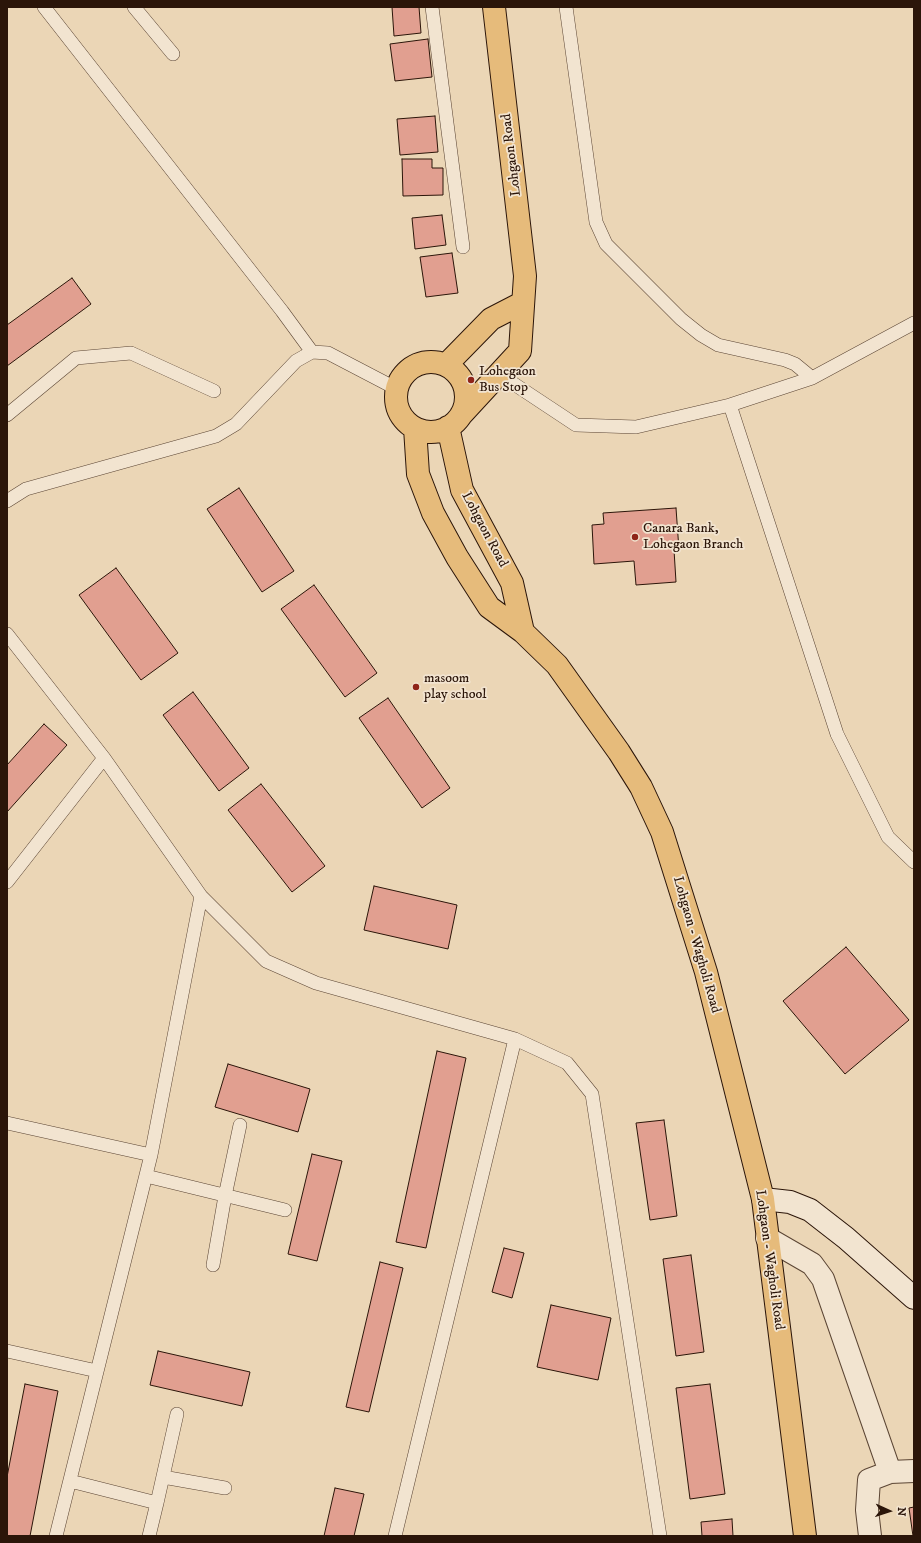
<!DOCTYPE html>
<html>
<head>
<meta charset="utf-8">
<style>
	body { margin:0 }
	#map { position:relative; width:921px; height:1543px; overflow:hidden; background:#ebd6b6; font-family:"IM FELL DW Pica",serif }
	canvas { display:block }
	.frame { position:absolute; inset:0; border:8px solid #2b1509; pointer-events:none }
	.north { position:absolute; left:869px; top:1491px; width:40px; height:40px; -webkit-text-stroke:3px #f2e4d0; paint-order:stroke; rotate:93deg; font-size:11px; font-weight:700; line-height:16px; text-align:center; color:#2b1509 }
	.north::after { content:''; display:block; margin:auto; width:14px; height:18px; background:#2b1509; clip-path:polygon(50% 0,100% 100%,50% 72%,0 100%) }
</style>
</head>
<body>
<div id="map">
<canvas width="921" height="1543"></canvas>
<div class="frame"></div>
<div class="north">N</div>
</div>
<script>
const c = document.querySelector('canvas').getContext('2d');
c.lineJoin = 'round';
function paint(path, color) { c.fillStyle = color; c.fill(path, 'evenodd'); }
const shape = rows => new Path2D(rows.map(r => 'M' + r).join(''));
function trace(path, color, width, dash) { c.strokeStyle = color; c.lineWidth = width; c.lineCap = dash ? 'butt' : 'round'; c.setLineDash(dash || []); c.stroke(path); }
function drawText(font, color, halo, rows, align = 'center') {
  c.font = font + ' "IM FELL DW Pica",serif'; c.lineWidth = 3.5; c.setLineDash([]); c.textBaseline = 'middle'; c.strokeStyle = halo; c.fillStyle = color; for (const [text, x, y, turn = 0] of rows) {
    c.save(); c.translate(x, y); c.rotate((+turn || 0) * Math.PI / 180); c.textAlign = isNaN(turn) ? turn : align; if (halo) c.strokeText(text, 0, 0); c.fillText(text, 0, 0); c.restore();
  }
}
const building = shape([
	[392,7,419,7,421,33,394,36,392,7],
	[428,39,432,77,395,81,390,44,428,39],
	[435,116,438,152,400,155,397,119,435,116],
	[402,159,432,159,432,168,443,168,443,195,403,196,402,159],
	[442,215,446,245,415,249,412,218,442,215],
	[452,253,458,293,426,297,420,257,452,253],
	[72,278,91,304,7,366,7,325,72,278],
	[239,488,294,571,262,592,207,509,239,488],
	[676,508,679,550,674,550,676,582,636,585,634,561,594,564,592,525,604,524,603,513,676,508],
	[116,568,178,653,141,680,79,595,116,568],
	[314,585,377,673,345,697,281,609,314,585],
	[193,692,249,768,219,791,163,715,193,692],
	[388,698,450,788,422,808,359,718,388,698],
	[44,724,67,745,7,812,7,765,44,724],
	[261,784,325,866,292,892,228,810,261,784],
	[374,886,457,905,448,949,364,930,374,886],
	[846,947,909,1020,845,1074,783,1001,846,947],
	[437,1051,466,1058,426,1248,396,1242,437,1051],
	[228,1064,310,1089,298,1132,215,1107,228,1064],
	[664,1120,677,1216,650,1220,636,1123,664,1120],
	[312,1154,342,1161,317,1261,288,1254,312,1154],
	[504,1248,524,1253,512,1298,492,1292,504,1248],
	[691,1255,704,1352,676,1356,663,1259,691,1255],
	[380,1262,403,1268,369,1412,346,1407,380,1262],
	[551,1305,611,1318,598,1380,537,1367,551,1305],
	[158,1351,250,1372,242,1406,150,1385,158,1351],
	[25,1384,58,1391,30,1536,7,1536,7,1477,25,1384],
	[710,1384,725,1494,690,1499,676,1388,710,1384],
	[335,1488,364,1494,354,1536,324,1536,335,1488],
	[914,1507,914,1536,913,1536,909,1508,914,1507],
	[732,1519,733,1536,702,1536,701,1522,732,1519]
]);
paint(building, '#e19f90');
trace(building, '#2b1509', 1);
const lane = shape([
	[44,7,282,311,312,352],
	[134,7,173,54],
	[432,7,463,247],
	[566,7,596,222,606,244,681,319,701,335,718,345,785,360,795,364,812,378],
	[499,374,576,425,636,427,730,405,812,378,914,323],
	[730,405,837,734,888,837,914,862],
	[7,415,76,358,131,353,214,391],
	[7,501,26,489,216,436,236,424,296,361,312,352,328,353,397,389],
	[7,634,104,758,201,896,266,961,316,983,515,1039,567,1063,592,1094,660,1536],
	[7,882,104,758],
	[7,1123,151,1155],
	[146,1176,285,1210],
	[213,1265,225,1196,240,1125],
	[7,1351,97,1371],
	[163,1477,225,1488],
	[70,1481,157,1503,177,1414],
	[56,1536,151,1155,201,896],
	[149,1536,157,1503],
	[395,1536,515,1039]
]);
const street = shape([
	[767,1238,812,1264,823,1279,890,1472],
	[870,1536,867,1510,869,1480,890,1472,914,1471]
]);
const secondary = shape([
	[763,1199,790,1202,810,1210,846,1238,914,1298]
]);
const primary = shape([
	'396 397a35 35 0 1 1 70 0a35 35 0 1 1-70 0Z',
	[446,365,491,319,522,303],
	[461,415,520,351,525,276,494,7],
	[448,427,462,490,512,583,523,632],
	[415,428,418,474,433,513,457,557,489,607,523,632,557,665,619,752,641,787,662,832,706,972,763,1199,805,1536]
]);
trace(lane, '#5b4534', 14);
trace(street, '#5b4534', 24);
trace(secondary, '#2b1509', 24);
trace(primary, '#2b1509', 24);
trace(lane, '#f2e4d0', 13);
trace(street, '#f2e4d0', 22);
trace(secondary, '#f2e4d0', 22);
trace(primary, '#e6bb7b', 22);
for (const [x, y, r, color] of [
	[471,380,4,"#8f2418"],
	[635,537,4,"#8f2418"],
	[416,687,4,"#8f2418"]
]) { const dot = new Path2D(); dot.arc(x, y, r, 0, 2 * Math.PI); c.fillStyle = color; c.fill(dot); trace(dot, '#f2e4d0', 1.5); }
drawText('14px', '#2b1509', '#f2e4d0', [
	["Lohgaon Road",512,155,-97],
	["Lohgaon Road",484,530,62],
	["Lohgaon - Wagholi Road",696,945,74],
	["Lohgaon - Wagholi Road",769,1260,82]
]);
drawText('14px', '#2b1509', '#f2e4d0', [
	["Lohegaon",479,372],
	["Bus Stop",479,388],
	["Canara Bank,",643,529],
	["Lohegaon Branch",643,545],
	["masoom",424,679],
	["play school",424,695]
], 'left');
</script>
</body>
</html>
